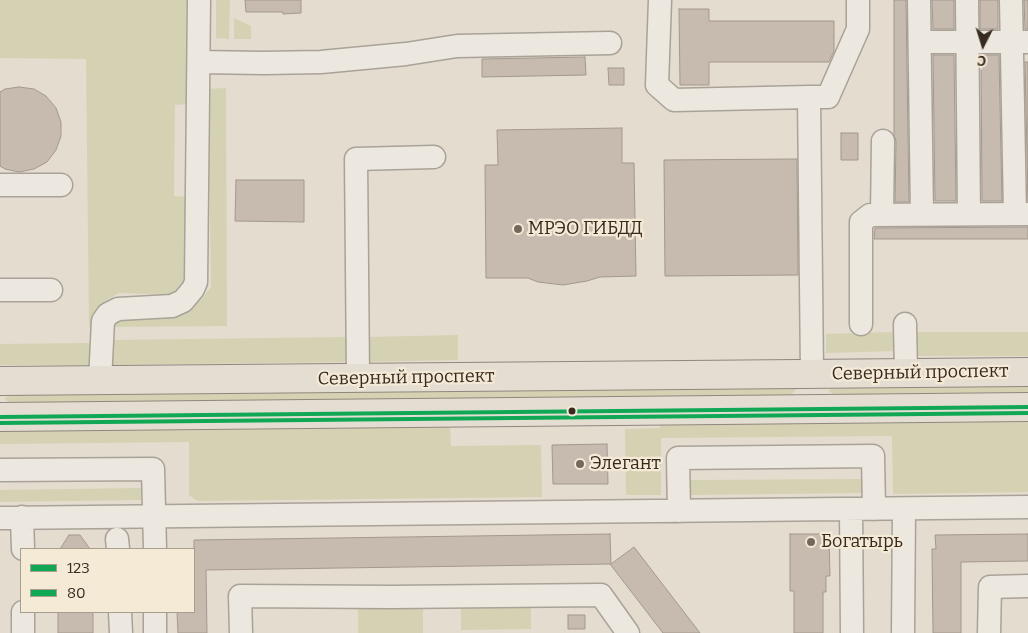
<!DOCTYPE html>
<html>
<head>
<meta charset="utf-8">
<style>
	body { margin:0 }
	#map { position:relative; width:1028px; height:633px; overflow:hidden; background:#e4dccf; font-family:Bitter,serif }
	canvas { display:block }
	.legend { position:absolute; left:20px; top:548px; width:175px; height:65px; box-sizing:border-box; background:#f4ead6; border:1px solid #a99d8d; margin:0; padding:6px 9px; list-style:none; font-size:15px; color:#382a20 }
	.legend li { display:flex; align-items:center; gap:10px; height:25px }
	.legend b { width:25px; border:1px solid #a99d8d }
	.north { position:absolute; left:958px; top:20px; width:50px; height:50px; -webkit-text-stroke:4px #f4ead6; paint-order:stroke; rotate:185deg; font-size:14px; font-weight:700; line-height:20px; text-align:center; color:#382a20 }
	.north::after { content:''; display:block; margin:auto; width:18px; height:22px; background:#382a20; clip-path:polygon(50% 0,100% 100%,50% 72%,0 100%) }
</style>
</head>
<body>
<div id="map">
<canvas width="1028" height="633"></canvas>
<ul class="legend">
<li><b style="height:6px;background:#10a855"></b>123</li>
<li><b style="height:6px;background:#10a855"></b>80</li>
</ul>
<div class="north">С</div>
</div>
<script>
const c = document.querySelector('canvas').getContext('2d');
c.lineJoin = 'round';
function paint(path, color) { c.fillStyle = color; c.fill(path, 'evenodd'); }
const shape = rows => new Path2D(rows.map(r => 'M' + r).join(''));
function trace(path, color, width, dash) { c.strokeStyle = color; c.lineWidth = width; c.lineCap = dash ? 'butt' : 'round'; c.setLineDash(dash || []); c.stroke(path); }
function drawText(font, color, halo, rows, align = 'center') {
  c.font = font + ' Bitter,serif'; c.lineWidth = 4.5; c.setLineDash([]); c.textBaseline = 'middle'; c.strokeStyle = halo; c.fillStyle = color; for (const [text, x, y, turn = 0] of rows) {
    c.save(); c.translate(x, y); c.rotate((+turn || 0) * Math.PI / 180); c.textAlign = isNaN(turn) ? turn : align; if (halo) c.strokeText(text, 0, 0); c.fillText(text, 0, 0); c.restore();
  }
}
paint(shape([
	[0,0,191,0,188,104,175,105,174,196,188,197,190,276,178,295,119,293,101,303,98,313,97,326,89,327,86,59,0,58],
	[216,0,230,0,229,39,216,38],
	[234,18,251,26,251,39,234,39],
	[226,88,227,326,107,327,114,320,184,310,202,299,211,287,208,89],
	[895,332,896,351,826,353,826,334],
	[914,332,1028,332,1028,356,914,356],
	[458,335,458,360,366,362,366,337],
	[348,337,348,362,108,365,108,340],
	[90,343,90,365,0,365,0,344],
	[1028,383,1028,394,836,396,829,391,835,384],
	[799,386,791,395,13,404,4,399,11,393],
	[1028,419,1028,492,893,494,892,436,661,438,661,495,626,495,625,429,660,428,661,422],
	[450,425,451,446,541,445,542,497,197,501,189,495,189,442,0,444,0,429],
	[863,479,863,493,691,495,691,480],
	[141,488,141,500,0,502,0,490],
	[531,606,531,629,461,630,461,607],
	[423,608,423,633,358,633,358,609]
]), '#d4d2b2');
const building = shape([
	[245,0,301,0,301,13,283,14,283,12,246,12,245,0],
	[894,0,906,0,909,202,895,202,896,141,894,135,894,0],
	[932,0,954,0,954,29,933,29,932,0],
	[980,0,998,0,998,29,980,29,980,0],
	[1024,0,1028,0,1028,29,1025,29,1024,0],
	[679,9,709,9,709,21,834,21,834,51,829,62,709,62,709,85,680,85,679,9],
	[933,55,954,55,956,201,935,201,933,55],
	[981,55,999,55,1002,201,982,201,981,55],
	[585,57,586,75,482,77,482,59,585,57],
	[1025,62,1028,62,1028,201,1025,62],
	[608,68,624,68,624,85,609,85,608,68],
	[19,87,34,89,46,96,56,108,61,122,61,136,56,150,47,162,34,169,19,172,5,169,0,166,0,92,5,89,19,87],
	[622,128,622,163,634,163,636,276,600,277,587,281,563,285,538,282,528,278,486,278,485,165,498,165,497,130,622,128],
	[841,133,858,133,858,160,841,160,841,133],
	[797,159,798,275,665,276,664,160,797,159],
	[236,180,304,180,304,222,235,221,236,180],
	[1028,227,1028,239,874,239,875,228,1028,227],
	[607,444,608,484,553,484,552,445,607,444],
	[610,534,611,564,634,547,700,633,663,633,610,564,206,570,207,633,178,633,177,612,194,612,194,540,610,534],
	[790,534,826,534,829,539,830,576,826,576,826,592,823,592,823,633,794,633,794,591,790,591,790,534],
	[1028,534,1028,561,961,562,961,633,933,633,932,549,936,549,935,535,1028,534],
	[69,535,80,535,90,549,60,549,69,535],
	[58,612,93,612,93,633,58,633,58,612],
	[568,615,585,615,585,629,568,629,568,615]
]);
paint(building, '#c7bbb0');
trace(building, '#a4988e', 1);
const minor = shape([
	[660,0,657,85,674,100,809,97],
	[919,0,922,214],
	[967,0,969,214],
	[1011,0,1015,214],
	[920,42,1028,42],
	[199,62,264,63,321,62,406,54,457,46,610,43],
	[0,185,61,185],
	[882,215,883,141],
	[0,290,51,290],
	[861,324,861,222,870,215,1028,214],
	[905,324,906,373],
	[812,374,809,97,828,97,858,29,858,0],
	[358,378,356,159,434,157],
	[100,381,103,321,108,314,118,309,172,306,183,301,193,289,196,282,199,0],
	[0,470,153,469,155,549],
	[851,509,852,633],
	[679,511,678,458,873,456,874,509],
	[22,517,23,549],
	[0,518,1028,507],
	[117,539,118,549],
	[23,612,23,633],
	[120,612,121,633],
	[155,633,155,612],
	[241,633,240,596,391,597,601,595,628,633],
	[903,633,904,509],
	[989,633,990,587,1028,586]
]);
const major = shape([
	[0,381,1028,372],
	[0,417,1028,407]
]);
trace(minor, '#a9a298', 25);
trace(major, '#8f877f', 30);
trace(minor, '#ece8e0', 22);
trace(major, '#e4ded2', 28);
trace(shape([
	[0,417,1028,407]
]), '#10a855', 4);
trace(shape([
	[0,423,1028,413]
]), '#10a855', 4);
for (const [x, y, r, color] of [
	[518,229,5,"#74685d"],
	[572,411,4.5,"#382a20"],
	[580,464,5,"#74685d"],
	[811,542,5,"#74685d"]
]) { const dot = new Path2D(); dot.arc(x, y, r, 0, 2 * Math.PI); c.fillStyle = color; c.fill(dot); trace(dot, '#f4ead6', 2); }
drawText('18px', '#382a20', '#f4ead6', [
	["МРЭО ГИБДД",528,229],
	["Элегант",590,464],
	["Богатырь",821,542]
], 'left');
drawText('18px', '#382a20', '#f4ead6', [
	["Северный проспект",920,373,-1],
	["Северный проспект",406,378,-1]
]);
</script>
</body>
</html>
